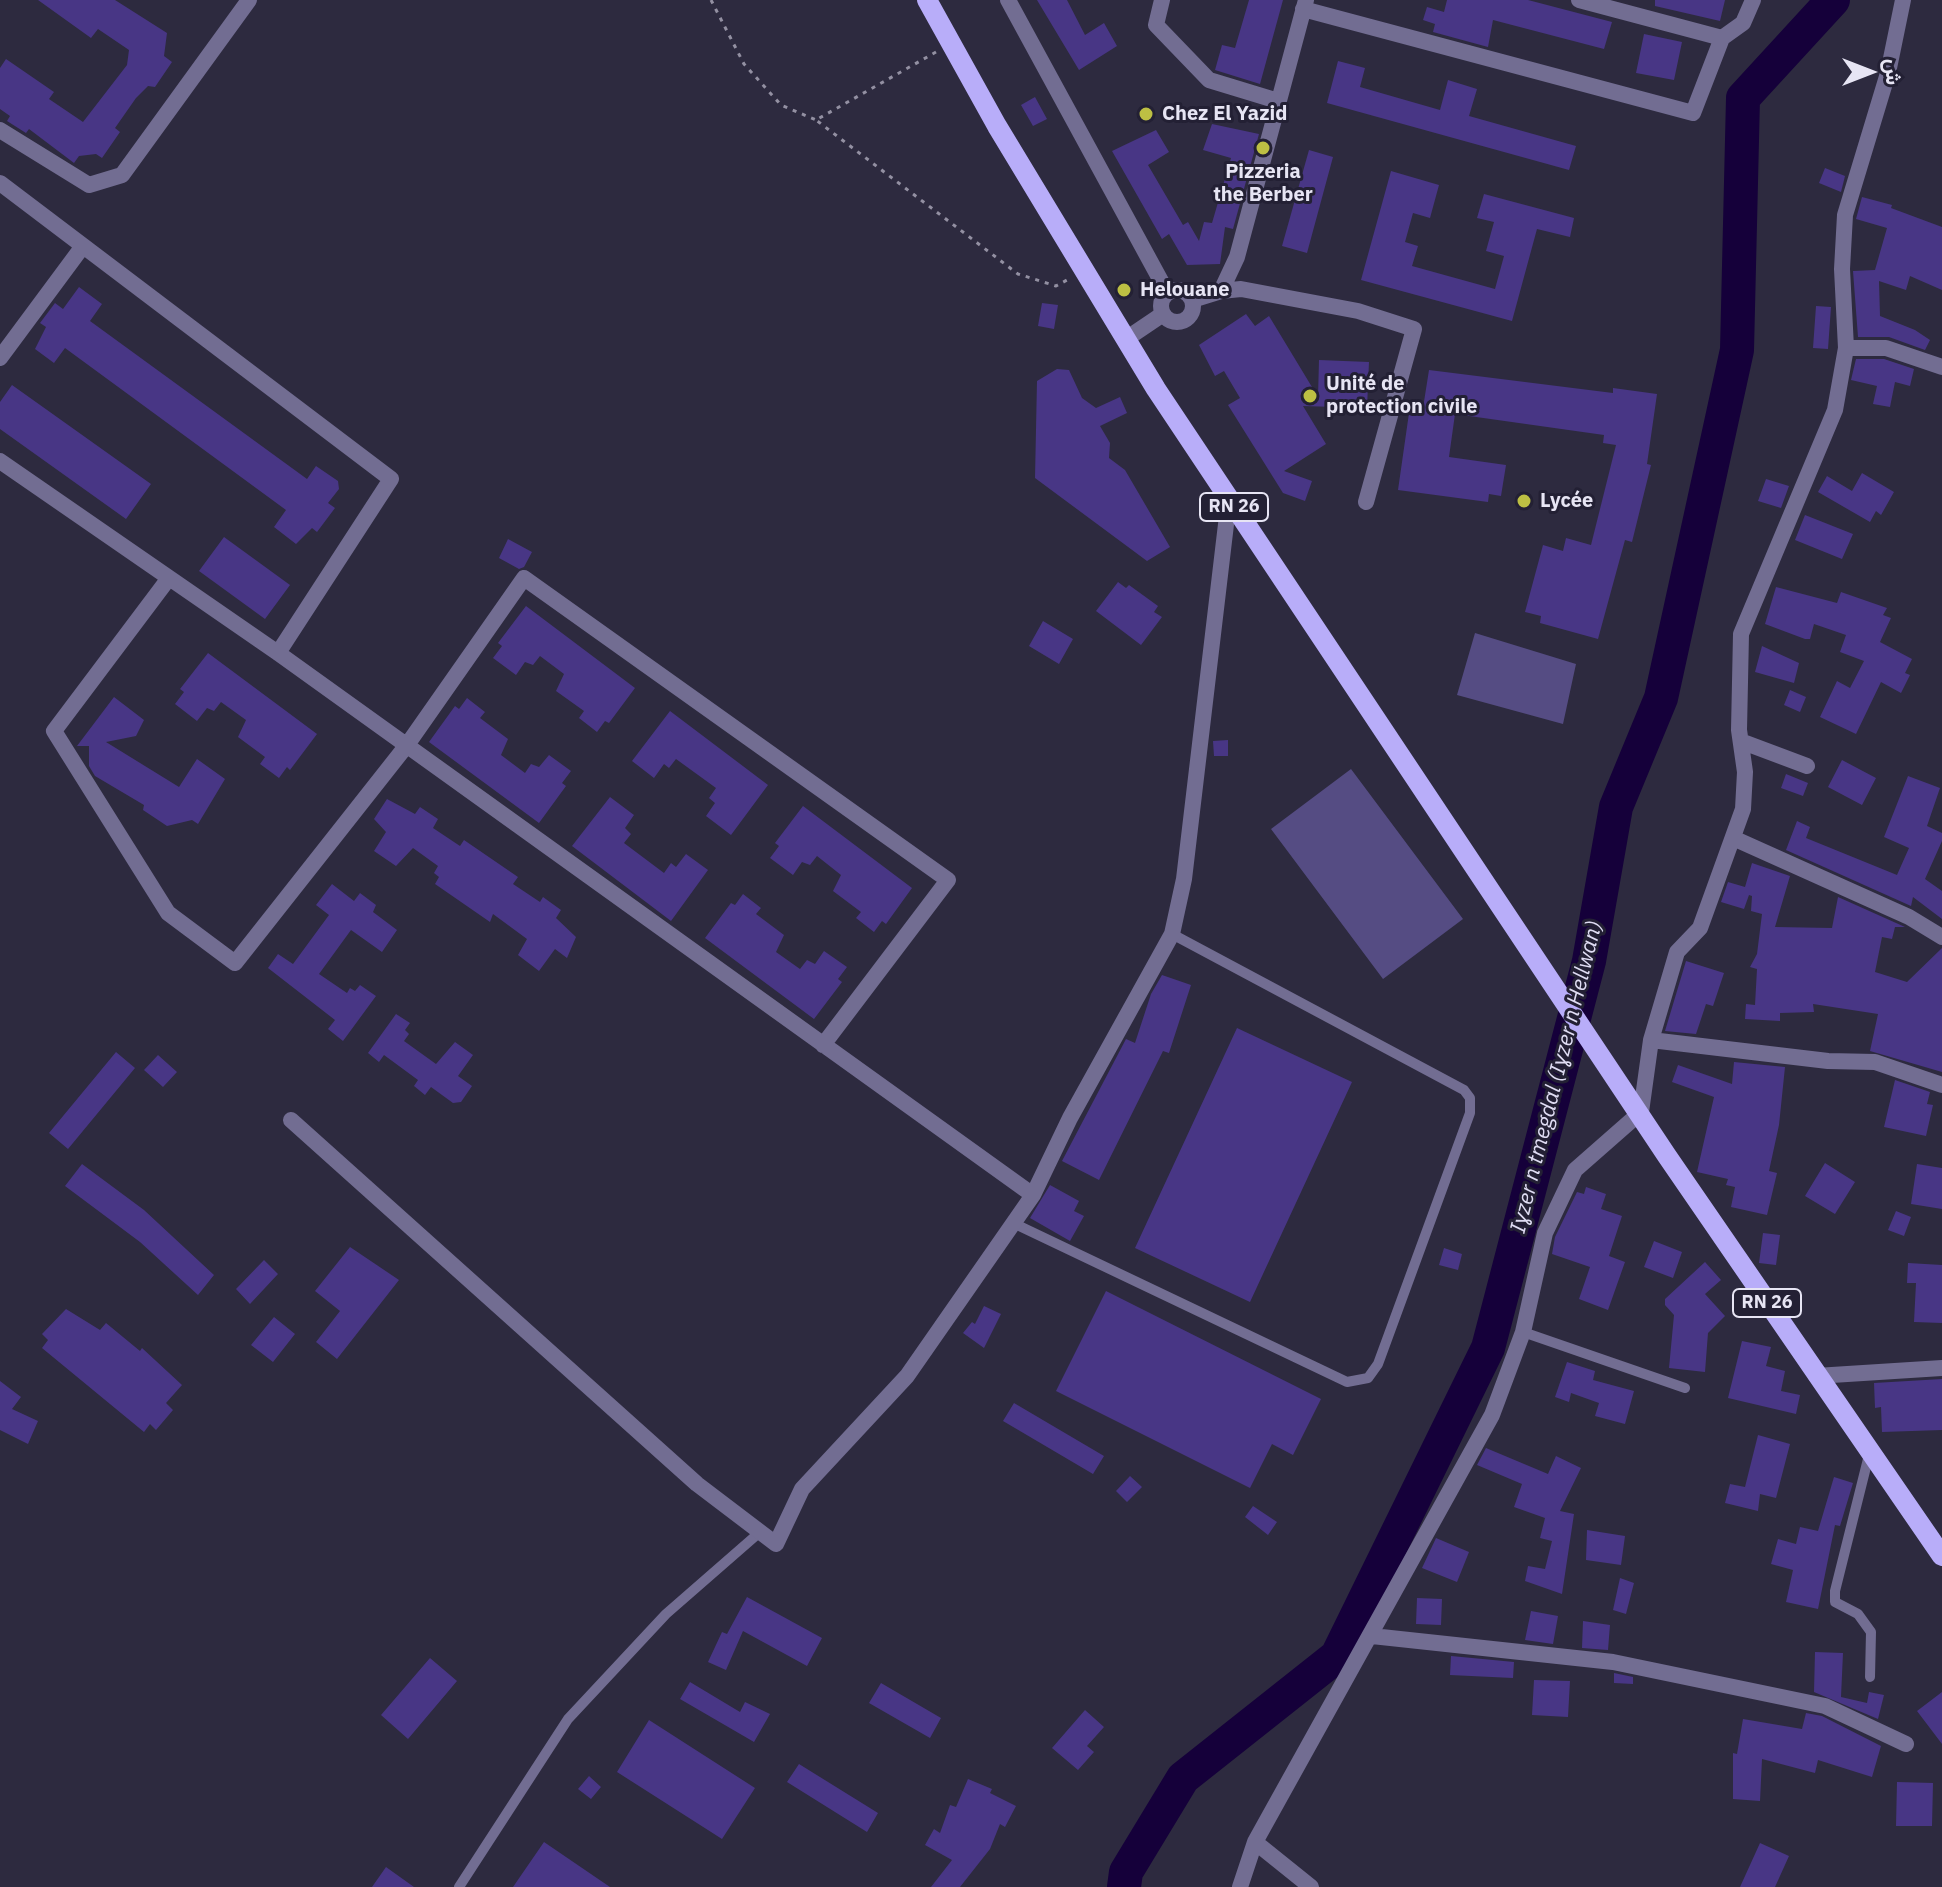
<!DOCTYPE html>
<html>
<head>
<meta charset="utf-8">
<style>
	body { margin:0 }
	#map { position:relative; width:1942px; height:1887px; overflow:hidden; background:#2d2a3f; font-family:"IBM Plex Sans",Vazirmatn,sans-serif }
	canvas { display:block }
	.north { position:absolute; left:1830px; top:32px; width:80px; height:80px; -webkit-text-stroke:6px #232034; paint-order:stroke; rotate:90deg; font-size:22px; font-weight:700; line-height:32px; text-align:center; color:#e7e5f4 }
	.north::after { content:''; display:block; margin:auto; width:28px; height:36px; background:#e7e5f4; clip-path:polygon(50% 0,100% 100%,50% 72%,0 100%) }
</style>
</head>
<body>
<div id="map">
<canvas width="1942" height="1887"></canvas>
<div class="north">ش</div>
</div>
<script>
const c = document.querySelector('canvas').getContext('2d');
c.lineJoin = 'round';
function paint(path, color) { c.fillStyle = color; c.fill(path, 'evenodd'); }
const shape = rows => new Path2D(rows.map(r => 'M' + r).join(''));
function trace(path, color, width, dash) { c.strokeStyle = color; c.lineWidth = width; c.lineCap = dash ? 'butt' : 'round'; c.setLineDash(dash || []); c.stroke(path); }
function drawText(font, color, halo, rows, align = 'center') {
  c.font = font + ' "IBM Plex Sans",sans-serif'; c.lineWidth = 6; c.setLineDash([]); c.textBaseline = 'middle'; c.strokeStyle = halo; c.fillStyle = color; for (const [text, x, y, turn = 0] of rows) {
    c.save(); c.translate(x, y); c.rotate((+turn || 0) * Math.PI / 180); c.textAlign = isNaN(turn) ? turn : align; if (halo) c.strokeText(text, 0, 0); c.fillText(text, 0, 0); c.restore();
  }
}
paint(shape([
	[1475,633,1576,664,1563,724,1457,695],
	[1351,769,1463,919,1383,979,1271,829]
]), '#554c83');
trace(shape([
	[1124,1887,1126,1872,1183,1778,1337,1656,1488,1348,1589,961,1616,807,1661,698,1737,350,1743,98,1833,0]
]), '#15003a', 34);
paint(shape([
	[38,0,115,0,167,33,164,56,172,62,155,87,148,86,136,98,115,128,120,132,102,158,96,154,79,156,74,163,29,129,26,133,7,121,10,116,0,109,0,68,6,59,54,92,49,99,83,122,127,65,129,50,98,29,91,38],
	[1037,0,1067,0,1085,35,1104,23,1117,46,1079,70],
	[1249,0,1283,0,1260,84,1215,70,1222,45,1235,48],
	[1447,0,1528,0,1612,22,1604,49,1493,20,1488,47,1433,32,1435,24,1423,20,1427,7,1444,12],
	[1655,0,1725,0,1720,21,1655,6],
	[1644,34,1682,42,1674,80,1636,73],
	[1338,61,1365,68,1360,87,1440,110,1448,80,1477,89,1469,116,1576,146,1569,170,1327,103],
	[1035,97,1047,119,1033,126,1021,105],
	[1212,124,1259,134,1233,229,1225,227,1220,264,1187,265,1169,234,1162,239,1112,151,1156,130,1169,152,1148,165,1183,225,1188,222,1199,241,1204,222,1212,223,1231,158,1203,150],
	[1309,150,1333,157,1307,253,1282,246],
	[1825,168,1845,176,1841,192,1819,183],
	[1391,171,1439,185,1430,218,1413,213,1405,242,1418,246,1412,266,1495,289,1504,256,1486,251,1494,222,1477,218,1484,194,1574,218,1570,237,1537,229,1512,321,1361,280],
	[1862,197,1892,205,1891,208,1942,227,1942,290,1910,276,1906,290,1879,281,1880,316,1915,330,1930,340,1925,350,1889,337,1858,337,1853,271,1875,270,1887,228,1856,219],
	[79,287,102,304,90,321,307,479,316,466,338,481,339,489,328,503,335,508,317,532,312,528,296,544,274,527,286,510,65,348,54,363,35,349,46,327,40,323,55,303,63,309],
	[1042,303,1058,305,1054,329,1038,326],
	[1816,306,1831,307,1828,349,1813,348],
	[1246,314,1255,326,1269,316,1318,397,1319,360,1369,362,1367,408,1303,406,1326,444,1284,471,1312,481,1305,501,1283,493,1228,405,1240,398,1224,371,1215,376,1199,345],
	[1856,359,1884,359,1914,369,1910,386,1895,382,1890,407,1873,404,1877,386,1851,380],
	[1057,369,1069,370,1082,398,1096,408,1120,397,1127,413,1100,426,1110,443,1109,458,1125,470,1170,547,1147,561,1035,478,1037,381],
	[1429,370,1613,393,1613,388,1657,394,1647,464,1651,465,1632,542,1625,540,1598,639,1540,623,1541,616,1525,612,1543,545,1563,551,1566,538,1591,545,1616,445,1603,443,1604,435,1455,414,1449,457,1506,465,1501,496,1489,494,1488,502,1398,490,1410,406,1423,408],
	[12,385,151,484,126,519,0,429,0,402],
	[1862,473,1894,492,1881,515,1876,511,1870,522,1818,492,1827,476,1852,491],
	[1766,479,1789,486,1781,508,1758,501],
	[1805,515,1853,534,1842,559,1795,540],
	[224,537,290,585,265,619,199,571],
	[508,539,532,552,524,567,519,569,499,558],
	[1118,582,1126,588,1129,585,1158,606,1154,612,1162,617,1141,645,1096,611],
	[1776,587,1837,603,1841,592,1887,608,1883,615,1891,618,1880,642,1912,659,1905,673,1910,675,1901,693,1881,682,1856,734,1820,717,1837,681,1850,688,1864,661,1840,652,1846,635,1814,624,1810,639,1805,639,1765,624],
	[526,606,635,688,609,723,605,721,597,732,579,718,584,711,556,691,564,674,540,656,533,665,525,662,516,675,493,658,502,646,498,643],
	[1043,621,1073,639,1059,664,1029,646],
	[1762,646,1799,663,1794,683,1755,672],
	[208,653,317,734,290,770,287,767,279,778,260,764,265,757,238,737,246,720,221,702,214,711,207,708,197,721,175,704,184,692,180,689],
	[1790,690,1806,697,1800,712,1784,705],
	[114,697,144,720,136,736,106,742,179,787,197,759,225,779,198,824,192,820,167,826,143,810,144,805,95,776,89,766,89,746,77,746],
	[467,698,485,712,480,718,508,739,501,755,525,773,531,764,539,767,549,755,571,771,562,783,566,786,539,823,429,742,455,706,459,709],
	[670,711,768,785,731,835,706,816,715,803,709,798,716,788,676,759,669,768,664,764,654,778,632,761],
	[1228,740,1228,756,1214,756,1213,741],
	[1842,760,1876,778,1862,805,1828,787],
	[1786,774,1808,783,1803,796,1781,788],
	[1908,776,1940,788,1927,826,1942,833,1942,841,1925,879,1942,891,1942,919,1913,897,1911,906,1786,850,1797,821,1810,827,1806,838,1897,875,1909,848,1884,837],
	[610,797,634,815,625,828,631,834,624,843,664,873,671,863,676,867,686,854,708,870,671,921,572,846],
	[387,799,415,814,420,807,438,819,433,828,460,846,464,840,518,877,513,884,540,902,543,897,561,910,556,918,576,937,567,958,555,949,539,971,518,955,527,939,493,914,490,922,435,884,439,877,434,873,438,866,413,848,396,866,374,851,386,832,374,819],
	[803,806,912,888,886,924,882,921,874,932,856,918,861,912,833,891,841,875,817,856,810,865,802,862,793,875,770,858,779,846,775,843],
	[1752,863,1790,876,1775,927,1832,928,1838,897,1905,927,1895,927,1892,939,1882,937,1875,972,1907,982,1942,948,1942,1072,1870,1051,1878,1014,1813,1004,1814,1012,1780,1013,1780,1021,1745,1019,1746,1004,1755,1005,1757,969,1750,967,1757,954,1762,914,1751,911,1752,896,1749,895,1744,909,1721,902,1728,882,1745,887],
	[332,884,354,901,360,893,376,905,373,912,397,930,382,952,351,930,319,974,347,993,350,988,355,991,360,985,376,996,343,1041,328,1029,335,1020,268,968,278,954,293,964,329,915,316,905],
	[743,894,761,908,756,914,784,935,776,952,800,969,807,960,815,964,824,951,847,967,838,979,842,982,814,1019,705,938,731,903,735,905],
	[1686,961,1724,973,1713,1006,1706,1004,1696,1034,1665,1031],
	[1162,975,1191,985,1169,1053,1163,1051,1099,1180,1062,1161,1126,1039,1135,1043,1151,994],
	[396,1014,410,1023,405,1030,409,1034,404,1041,436,1064,455,1042,473,1055,458,1076,472,1086,461,1102,453,1103,431,1087,425,1095,414,1086,418,1080,384,1055,379,1062,368,1053],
	[1237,1028,1352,1082,1250,1302,1135,1248],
	[116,1052,135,1068,68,1149,49,1133],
	[158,1055,177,1072,163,1087,144,1070],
	[1734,1062,1785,1067,1779,1125,1769,1171,1777,1173,1767,1215,1731,1207,1735,1187,1726,1185,1728,1179,1697,1172,1714,1097,1672,1082,1678,1065,1732,1084],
	[1895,1080,1930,1092,1927,1104,1933,1105,1926,1136,1884,1127],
	[1825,1163,1855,1182,1835,1214,1805,1196],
	[82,1164,144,1210,214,1275,198,1295,140,1242,65,1186],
	[1917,1164,1942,1168,1942,1209,1911,1204],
	[1050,1185,1079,1201,1074,1211,1084,1216,1070,1241,1030,1218],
	[1586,1187,1606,1194,1601,1209,1622,1216,1609,1256,1625,1262,1608,1310,1579,1299,1590,1267,1552,1254,1555,1237,1577,1192,1584,1194],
	[1896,1211,1911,1217,1904,1236,1888,1230],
	[1763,1233,1780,1235,1776,1265,1759,1263],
	[1654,1241,1682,1252,1673,1278,1644,1267],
	[350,1247,399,1280,337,1359,316,1342,340,1311,315,1291],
	[1444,1248,1462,1254,1458,1270,1439,1265],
	[264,1260,278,1274,250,1304,236,1289],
	[1705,1262,1721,1280,1705,1294,1725,1316,1708,1333,1705,1372,1669,1368,1674,1315,1665,1305,1665,1299],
	[1908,1263,1942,1265,1942,1323,1914,1322,1916,1283,1907,1283],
	[1106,1291,1321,1399,1293,1455,1272,1444,1250,1488,1056,1391],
	[984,1306,1001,1314,984,1348,963,1333,972,1322,975,1324],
	[66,1309,100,1330,106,1323,140,1351,142,1348,182,1385,166,1403,173,1410,156,1430,150,1424,144,1432,42,1348,48,1340,42,1334],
	[274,1317,295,1334,273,1362,251,1345],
	[1742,1341,1771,1347,1766,1366,1785,1371,1781,1391,1800,1395,1796,1414,1728,1398],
	[1567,1362,1595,1371,1593,1380,1634,1391,1625,1424,1595,1416,1599,1403,1571,1393,1569,1402,1555,1397],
	[1942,1379,1942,1430,1882,1432,1881,1407,1875,1408,1874,1383],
	[0,1381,21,1397,12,1409,38,1421,28,1444,0,1430],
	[1014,1403,1104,1456,1093,1474,1003,1421],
	[1758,1435,1790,1444,1776,1498,1760,1494,1758,1511,1725,1503,1730,1484,1745,1487],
	[1486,1448,1548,1474,1556,1456,1581,1468,1560,1511,1574,1514,1562,1594,1525,1581,1528,1566,1545,1569,1552,1541,1540,1538,1545,1518,1514,1507,1522,1484,1477,1465],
	[1130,1476,1142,1487,1127,1502,1116,1491],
	[1834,1477,1853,1483,1840,1526,1835,1525,1818,1609,1786,1602,1793,1570,1771,1564,1778,1539,1796,1544,1800,1527,1818,1531],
	[1253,1506,1277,1522,1268,1535,1245,1517],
	[1587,1530,1625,1536,1621,1565,1586,1560],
	[1436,1538,1469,1552,1457,1582,1422,1568],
	[1620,1578,1634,1583,1626,1614,1613,1610],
	[747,1597,822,1638,807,1666,743,1631,726,1670,708,1662,722,1632,727,1634],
	[1417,1598,1442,1599,1441,1625,1416,1624],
	[1531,1611,1558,1616,1553,1644,1525,1640],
	[1583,1621,1610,1625,1608,1650,1582,1648],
	[1815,1652,1843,1653,1841,1697,1867,1703,1869,1692,1884,1695,1878,1719,1814,1692],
	[1451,1656,1514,1662,1513,1678,1450,1675],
	[430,1658,457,1681,408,1739,381,1715],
	[1614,1673,1633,1677,1633,1684,1614,1683],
	[1534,1680,1570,1681,1568,1717,1532,1715],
	[690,1682,740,1712,745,1702,770,1714,754,1742,680,1699],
	[881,1683,941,1718,930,1738,869,1703],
	[1942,1692,1942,1744,1917,1711],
	[1085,1710,1104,1727,1087,1746,1094,1752,1078,1770,1052,1748],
	[1806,1713,1822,1716,1881,1746,1872,1777,1818,1760,1815,1773,1762,1759,1760,1801,1733,1799,1733,1753,1737,1754,1743,1719,1802,1729],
	[649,1720,755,1788,722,1839,617,1772],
	[799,1764,878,1813,867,1832,787,1782],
	[589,1776,601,1787,591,1799,578,1789],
	[968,1779,992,1789,990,1793,1016,1806,1005,1827,1000,1824,990,1849,960,1887,931,1887,952,1860,925,1845,934,1829,940,1833,950,1805,956,1807],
	[1897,1782,1933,1783,1932,1826,1896,1826],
	[544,1842,610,1887,513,1887],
	[1760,1843,1789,1856,1775,1887,1740,1887],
	[386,1867,414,1887,372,1887]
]), '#483685');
trace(shape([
	[711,0,744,64,781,105,816,120],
	[936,52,816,120,1018,274,1056,286,1067,280]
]), '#9390a2', 3, [4, 6]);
trace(shape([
	[1013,1223,1347,1382,1368,1378,1378,1364,1470,1113,1470,1098,1464,1090,1172,934],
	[1523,1332,1685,1388],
	[1869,1455,1835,1591,1835,1602,1858,1614,1871,1632,1870,1677],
	[459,1887,568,1719,666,1614,760,1532]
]), '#726d92', 10);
trace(shape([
	[1008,0,1167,292],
	[1162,0,1156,25,1209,80,1278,101],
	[1579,0,1722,38],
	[1303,9,1693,113,1722,38,1743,23,1753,0],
	[0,130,89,185,122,175,249,0],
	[0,183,391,479,278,653],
	'1161 306a16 16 0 1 1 32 0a16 16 0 1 1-32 0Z',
	[1221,291,1241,289,1358,311,1414,329,1366,502],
	[1192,300,1221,291,1237,257,1306,0],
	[1126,339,1163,314],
	[1846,348,1886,348,1942,367],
	[0,358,83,246],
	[0,461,278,653,1033,1195],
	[169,578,54,731,168,913,235,963,407,745,524,578,948,880,823,1045],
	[1743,742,1807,766],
	[1733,838,1909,917,1942,937],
	[1651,1040,1828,1061,1875,1062,1942,1085],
	[291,1120,697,1484,776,1544,802,1489,907,1376,1033,1195,1070,1118,1172,934,1184,879,1229,499],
	[1816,1376,1942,1368],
	[1372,1636,1613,1662,1825,1706,1906,1744],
	[1255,1842,1311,1887],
	[1240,1887,1255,1842,1492,1415,1523,1332,1545,1233,1575,1170,1641,1112,1651,1040,1677,952,1700,928,1743,809,1745,772,1739,730,1741,634,1835,410,1846,348,1842,269,1845,215,1888,73,1903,0]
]), '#726d92', 16);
trace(shape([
	[927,0,997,126,1156,389,1667,1156,1942,1556]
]), '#b8adf9', 20);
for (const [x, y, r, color] of [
	[1146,114,8,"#bdbf43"],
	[1263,148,8,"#bdbf43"],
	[1124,290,8,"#bdbf43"],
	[1310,396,8,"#bdbf43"],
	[1524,501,8,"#bdbf43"]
]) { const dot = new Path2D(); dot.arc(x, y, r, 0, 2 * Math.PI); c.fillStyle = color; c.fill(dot); trace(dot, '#232034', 3); }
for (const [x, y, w] of [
	[1234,507,68],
	[1767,1303,68]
]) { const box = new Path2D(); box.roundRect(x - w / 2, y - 14, w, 28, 6); c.fillStyle = '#232034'; c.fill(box); trace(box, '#e7e5f4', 2); }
drawText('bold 18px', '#e7e5f4', null, [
	["RN 26",1234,507],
	["RN 26",1767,1303]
]);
drawText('bold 20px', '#e7e5f4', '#232034', [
	["Chez El Yazid",1162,114],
	["Pizzeria",1263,172,"center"],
	["the Berber",1263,195,"center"],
	["Helouane",1140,290],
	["Unité de",1326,384],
	["protection civile",1326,407],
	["Lycée",1540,501]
], 'left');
drawText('italic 22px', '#dfdcf3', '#232034', [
	["Iɣzer n tmegdal (Iɣzer n Hellwan)",1557,1077,-76]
]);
</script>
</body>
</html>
